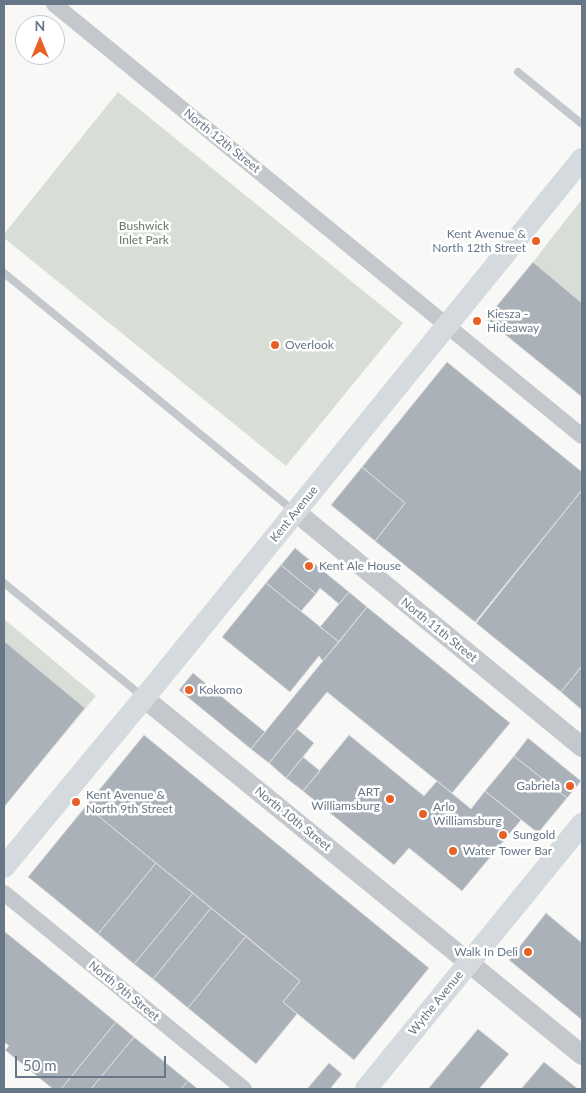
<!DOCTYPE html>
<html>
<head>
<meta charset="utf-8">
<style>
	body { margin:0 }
	#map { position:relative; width:586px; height:1093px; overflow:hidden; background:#f8f9f6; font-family:Lato,sans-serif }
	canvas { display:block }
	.frame { position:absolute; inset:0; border:5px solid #677788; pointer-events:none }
	.north { position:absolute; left:15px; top:15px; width:50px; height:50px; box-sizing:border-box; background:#fff; border:1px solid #c2c9cf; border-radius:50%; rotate:0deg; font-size:14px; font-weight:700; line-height:20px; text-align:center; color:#677788 }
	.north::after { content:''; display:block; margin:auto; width:18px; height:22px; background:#e76127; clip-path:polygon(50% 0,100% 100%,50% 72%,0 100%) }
	.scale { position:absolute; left:15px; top:1056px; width:151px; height:22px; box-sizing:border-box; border:2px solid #677788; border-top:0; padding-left:6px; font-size:15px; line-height:18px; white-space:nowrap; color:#677788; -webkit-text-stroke:4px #fff; paint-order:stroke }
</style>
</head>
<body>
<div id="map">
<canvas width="586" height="1093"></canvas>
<div class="frame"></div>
<div class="north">N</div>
<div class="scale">50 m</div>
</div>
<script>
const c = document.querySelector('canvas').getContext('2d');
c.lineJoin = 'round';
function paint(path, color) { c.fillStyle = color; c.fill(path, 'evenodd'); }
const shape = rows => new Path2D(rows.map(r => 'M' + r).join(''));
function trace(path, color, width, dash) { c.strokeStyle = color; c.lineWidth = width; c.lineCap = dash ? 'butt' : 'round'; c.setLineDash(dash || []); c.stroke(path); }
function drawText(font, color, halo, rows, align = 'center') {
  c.font = font + ' Lato,sans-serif'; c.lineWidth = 5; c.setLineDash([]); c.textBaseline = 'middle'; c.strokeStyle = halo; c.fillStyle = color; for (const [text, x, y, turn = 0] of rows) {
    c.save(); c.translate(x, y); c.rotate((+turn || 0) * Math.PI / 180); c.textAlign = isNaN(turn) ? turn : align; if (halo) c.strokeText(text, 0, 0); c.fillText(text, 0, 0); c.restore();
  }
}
paint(shape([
	[118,92,403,323,286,466,4,238,4,234],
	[582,199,582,303,533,262],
	[4,619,96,696,4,807]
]), '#d8ded5');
const building = shape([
	[533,262,582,303,582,397,486,319,533,262],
	[447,362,582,472,582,490,475,622,375,541,405,503,362,467,447,362],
	[362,467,405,503,375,541,331,505,362,467],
	[582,490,582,666,561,692,476,623,582,490],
	[295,548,349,592,339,604,320,588,316,594,281,565,295,548],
	[281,565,316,594,301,611,266,583,281,565],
	[266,583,339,642,323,661,319,656,290,692,222,637,266,583],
	[349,592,367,607,339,642,320,627,349,592],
	[367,607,510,723,452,793,327,692,269,763,251,749,367,607],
	[4,641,85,708,4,807,4,641],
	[582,666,582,710,561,692,582,666],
	[193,673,265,732,251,749,179,690,193,673],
	[297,729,314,743,286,778,269,763,297,729],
	[144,735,429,968,354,1060,283,1002,300,981,86,806,144,735],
	[349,735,424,796,437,781,471,809,485,791,521,820,462,891,409,848,394,865,303,791,349,735],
	[528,738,581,781,567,798,514,756,528,738],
	[514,756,567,798,538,833,485,791,514,756],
	[303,757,320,771,303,791,286,778,303,757],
	[86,806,156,863,98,934,28,877,86,806],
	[156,863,193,893,134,964,98,934,156,863],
	[193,893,211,908,153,979,134,964,193,893],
	[211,908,246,936,188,1008,153,979,211,908],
	[546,913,582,943,582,1020,509,960,546,913],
	[4,931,116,1022,61,1089,53,1089,5,1050,9,1046,4,1042,4,931],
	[246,936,300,981,283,1002,297,1014,256,1064,188,1008,246,936],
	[116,1022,134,1037,91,1089,61,1089,116,1022],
	[478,1029,509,1054,479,1089,428,1089,478,1029],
	[134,1037,188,1081,181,1089,91,1089,134,1037],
	[544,1062,578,1089,521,1089,544,1062],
	[329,1063,342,1074,330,1089,307,1089,329,1063],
	[188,1081,198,1089,181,1089,188,1081]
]);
paint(building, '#aab1b9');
trace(building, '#dadad8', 1);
trace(shape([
	[518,72,582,124],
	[4,273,294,511],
	[4,583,142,696]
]), '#c4c8cc', 8);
trace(shape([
	[54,4,582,436],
	[4,893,244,1089]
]), '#c4c8cc', 16);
trace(shape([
	[296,512,582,747],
	[144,698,582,1055]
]), '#c4c8cc', 20);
trace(shape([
	[4,867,158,681,582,159],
	[366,1089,582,824]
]), '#d5dade', 22);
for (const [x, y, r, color] of [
	[536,241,5,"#e76127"],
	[477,321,5,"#e76127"],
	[275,345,5,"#e76127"],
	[309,566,5,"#e76127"],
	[189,690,5,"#e76127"],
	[570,786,5,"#e76127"],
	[390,799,5,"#e76127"],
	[76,802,5,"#e76127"],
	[423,814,5,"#e76127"],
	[503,835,5,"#e76127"],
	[453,851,5,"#e76127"],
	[528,952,5,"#e76127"]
]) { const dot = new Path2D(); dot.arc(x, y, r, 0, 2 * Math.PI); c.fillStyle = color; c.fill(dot); trace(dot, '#fff', 2); }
drawText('12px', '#677788', '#fff', [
	["North 12th Street",222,141,39],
	["Kent Avenue",294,514,-51],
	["North 11th Street",439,630,39],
	["North 10th Street",293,819,39],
	["North 9th Street",124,991,39],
	["Wythe Avenue",436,1003,-51]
]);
drawText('12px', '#657962', '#fff', [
	["Bushwick",144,226],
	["Inlet Park",144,240]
]);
drawText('12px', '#677788', '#fff', [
	["Kent Avenue &",526,234,"right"],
	["North 12th Street",526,248,"right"],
	["Kiesza -",487,314],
	["Hideaway",487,328],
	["Overlook",285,345],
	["Kent Ale House",319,566],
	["Kokomo",199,690],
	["Gabriela",560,786,"right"],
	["ART",380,792,"right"],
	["Williamsburg",380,806,"right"],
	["Kent Avenue &",86,795],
	["North 9th Street",86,809],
	["Arlo",433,807],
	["Williamsburg",433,821],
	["Sungold",513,835],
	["Water Tower Bar",463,851],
	["Walk In Deli",518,952,"right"]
], 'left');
</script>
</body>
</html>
